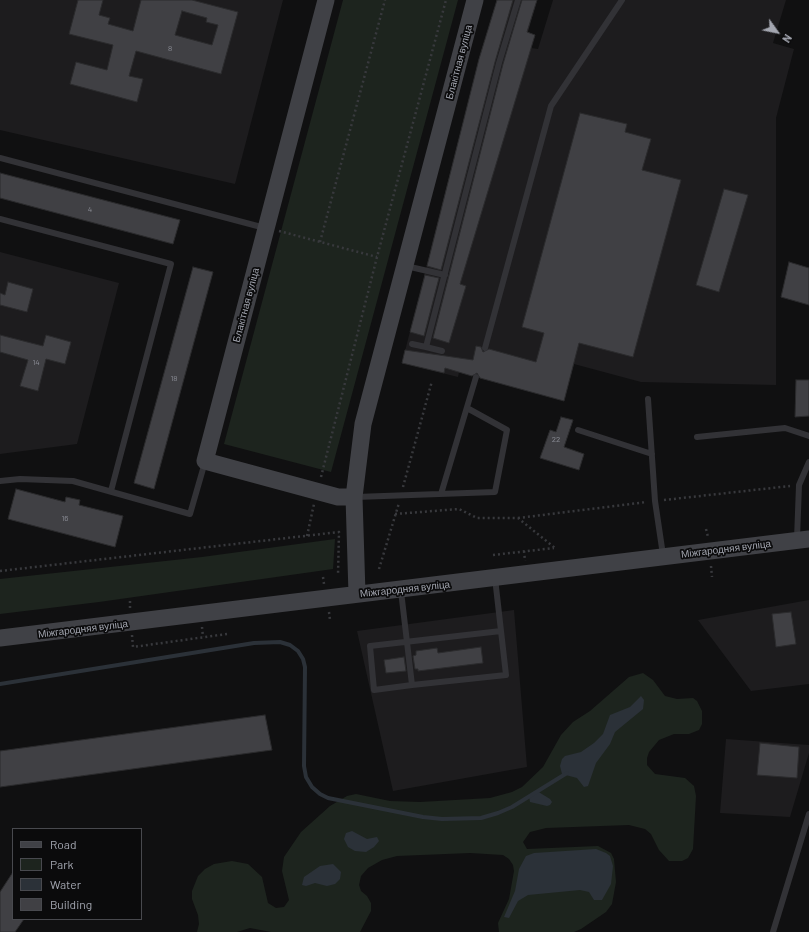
<!DOCTYPE html>
<html>
<head>
<meta charset="utf-8">
<style>
	body { margin:0 }
	#map { position:relative; width:809px; height:932px; overflow:hidden; background:#101011; font-family:Barlow,sans-serif }
	canvas { display:block }
	.legend { position:absolute; left:12px; top:828px; width:130px; height:92px; box-sizing:border-box; background:#0b0b0c; border:1px solid #48494e; margin:0; padding:5px 7px; list-style:none; font-size:12px; color:#a3a6b0 }
	.legend li { display:flex; align-items:center; gap:8px; height:20px }
	.legend b { width:20px; border:1px solid #48494e }
	.north { position:absolute; left:757px; top:12px; width:40px; height:40px; -webkit-text-stroke:3px #0b0b0c; paint-order:stroke; rotate:123deg; font-size:11px; font-weight:700; line-height:16px; text-align:center; color:#a3a6b0 }
	.north::after { content:''; display:block; margin:auto; width:14px; height:18px; background:#a3a6b0; clip-path:polygon(50% 0,100% 100%,50% 72%,0 100%) }
</style>
</head>
<body>
<div id="map">
<canvas width="809" height="932"></canvas>
<ul class="legend">
<li><b style="height:5px;background:#404146"></b>Road</li>
<li><b style="height:11px;background:#1d241e"></b>Park</li>
<li><b style="height:11px;background:#2b3138"></b>Water</li>
<li><b style="height:11px;background:#404044"></b>Building</li>
</ul>
<div class="north">N</div>
</div>
<script>
const c = document.querySelector('canvas').getContext('2d');
c.lineJoin = 'round';
function paint(path, color) { c.fillStyle = color; c.fill(path, 'evenodd'); }
const shape = rows => new Path2D(rows.map(r => 'M' + r).join(''));
function trace(path, color, width, dash) { c.strokeStyle = color; c.lineWidth = width; c.lineCap = dash ? 'butt' : 'round'; c.setLineDash(dash || []); c.stroke(path); }
function drawText(font, color, halo, rows, align = 'center') {
  c.font = font + ' Barlow,sans-serif'; c.lineWidth = 3.5; c.setLineDash([]); c.textBaseline = 'middle'; c.strokeStyle = halo; c.fillStyle = color; for (const [text, x, y, turn = 0] of rows) {
    c.save(); c.translate(x, y); c.rotate((+turn || 0) * Math.PI / 180); c.textAlign = isNaN(turn) ? turn : align; if (halo) c.strokeText(text, 0, 0); c.fillText(text, 0, 0); c.restore();
  }
}
paint(shape([
	[0,0,283,0,235,184,0,130],
	[497,0,537,0,528,32,535,35,531,48,538,49,553,0,786,0,773,43,794,49,776,118,776,385,641,382,574,364,564,401,459,372,458,377,402,363,479,59],
	[0,252,119,283,77,444,0,454],
	[809,600,809,684,751,691,698,620],
	[514,610,527,767,393,791,357,631],
	[726,739,809,745,809,753,790,817,720,813]
]), '#1d1c1e');
paint(shape([
	[343,0,458,0,331,472,224,444],
	[335,539,333,569,99,602,0,614,0,579,202,557],
	[643,673,653,680,665,696,677,699,693,698,697,701,702,711,702,724,699,730,689,734,674,734,659,740,649,752,647,758,647,765,655,774,685,778,694,786,696,796,693,849,688,858,682,861,669,861,659,850,651,834,645,829,629,825,546,828,530,832,523,842,527,849,598,846,611,853,614,859,616,882,612,904,606,912,581,929,574,932,499,932,498,923,509,899,514,871,513,865,509,859,503,855,470,853,397,856,382,860,368,868,361,876,359,885,361,891,367,896,371,903,371,911,360,932,271,932,250,928,237,932,197,932,199,924,198,915,192,899,192,891,198,876,205,869,214,864,232,861,248,864,262,877,268,903,276,908,284,907,289,900,282,871,284,857,301,832,330,806,347,796,356,794,390,801,420,802,490,798,512,792,522,787,543,767,561,735,573,722,590,711,629,677]
]), '#1d241e');
paint(shape([
	[641,696,644,700,643,709,615,732,610,744,596,763,588,786,584,787,577,778,562,774,560,766,562,759,565,756,581,752,594,743,603,734,610,715,630,707],
	[537,791,550,799,552,802,550,805,547,806,530,802,529,796],
	[352,831,367,839,377,837,379,841,374,847,366,852,355,851,348,847,344,839,346,833],
	[596,849,606,853,610,856,613,866,611,884,602,900,594,900,589,892,580,890,528,895,518,901,509,918,504,917,515,891,519,869,526,856,534,853],
	[333,864,341,872,340,879,335,884,327,886,315,883,306,886,302,885,304,877,320,866]
]), '#2b3138');
trace(shape([
	[0,684,254,643,280,642,290,645,298,651,303,659,305,667,304,766,306,777,312,787,320,794,328,798,423,817,442,819,481,818,498,813,512,807,567,773]
]), '#2b3138', 4);
const building = shape([
	[78,0,103,0,99,15,110,18,108,24,133,31,141,0,192,0,238,12,221,74,136,51,129,76,143,79,137,102,70,84,76,62,107,70,113,45,69,34,78,0],
	[182,11,207,18,206,22,218,25,212,45,175,35,182,11],
	[497,0,513,0,495,62,441,270,427,266,479,59,497,0],
	[522,0,537,0,527,32,535,35,460,284,466,286,449,343,433,338,503,64,522,0],
	[580,113,627,124,625,132,651,139,642,170,681,180,633,357,579,343,564,401,480,378,477,373,472,376,445,368,444,373,402,363,405,350,473,360,476,346,481,347,483,352,489,349,536,362,544,333,522,327,580,113],
	[0,173,180,220,173,244,0,198,0,173],
	[724,189,748,195,719,292,696,285,724,189],
	[789,262,809,268,809,305,781,297,789,262],
	[193,267,213,272,154,489,134,483,193,267],
	[425,275,439,278,424,336,410,332,425,275],
	[8,282,33,289,27,312,0,305,0,293,5,295,8,282],
	[0,335,43,346,46,335,71,342,65,364,46,359,38,391,20,386,28,360,0,352,0,335],
	[796,380,809,380,809,416,795,417,796,380],
	[561,417,573,420,564,447,584,454,579,470,540,458,550,430,556,432,561,417],
	[16,489,65,502,66,497,80,500,79,505,123,516,115,547,8,519,16,489],
	[791,612,796,644,776,647,772,614,791,612],
	[481,647,483,663,418,671,418,669,415,669,413,656,416,655,416,651,437,648,438,653,481,647],
	[404,657,406,671,386,673,384,660,404,657],
	[265,715,272,750,0,787,0,751,265,715],
	[760,743,799,747,797,778,757,775,760,743],
	[13,872,13,919,24,919,15,932,0,932,0,892,13,872]
]);
paint(building, '#404044');
trace(building, '#2b2b2d', 1);
trace(shape([
	[279,231,377,257],
	[320,242,385,0],
	[321,477,377,257,446,0],
	[403,487,432,381],
	[664,500,790,486],
	[395,514,459,509,477,518,518,518,555,548],
	[518,518,647,502],
	[706,529,708,537],
	[307,536,314,504],
	[524,551,525,561],
	[493,555,554,548],
	[711,566,712,577],
	[379,569,399,503],
	[0,571,339,532,338,575],
	[323,577,324,584],
	[130,601,130,608],
	[329,612,330,620],
	[202,627,203,637],
	[132,635,133,647,227,634]
]), '#38393d', 2.5, [2, 3]);
trace(shape([
	[0,158,265,228],
	[0,219,171,264,111,491],
	[406,266,445,275],
	[412,344,426,347],
	[485,348,551,106,622,0],
	[442,351,426,347,499,63,518,0],
	[648,399,655,501,663,555],
	[578,430,652,454],
	[697,437,785,428,809,436],
	[0,481,20,479,73,481,190,514,205,462],
	[441,494,476,377],
	[356,497,495,492,507,430,467,408],
	[797,539,799,485,809,462],
	[401,591,412,685,506,675,495,578],
	[412,685,374,690,370,646,501,631],
	[773,932,809,814]
]), '#323236', 6);
trace(shape([
	[326,0,205,461,338,497,354,497],
	[357,594,354,497,363,424,475,0],
	[0,638,809,539]
]), '#404146', 17);
drawText('8px', '#8a8c95', null, [
	["8",170,48],
	["4",90,209],
	["14",36,362],
	["18",174,378],
	["22",556,439],
	["16",65,518]
]);
drawText('10px', '#a3a6b0', '#0b0b0c', [
	["Блакітная вуліца",459,62,-75],
	["Блакітная вуліца",246,305,-75],
	["Міжгародняя вуліца",726,549,-7],
	["Міжгародняя вуліца",405,589,-6],
	["Міжгародняя вуліца",83,629,-7]
]);
</script>
</body>
</html>
